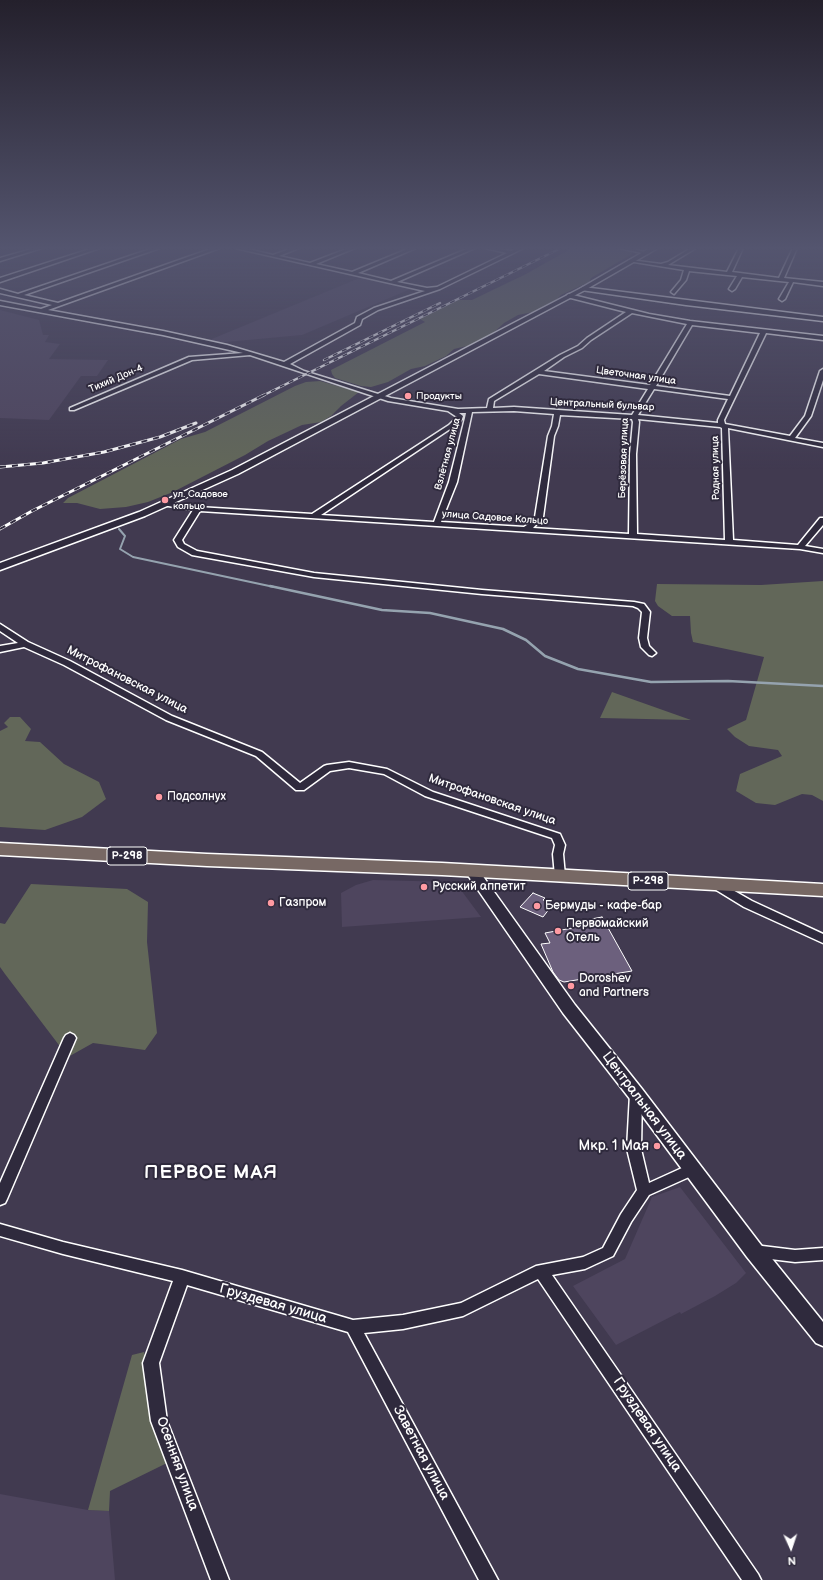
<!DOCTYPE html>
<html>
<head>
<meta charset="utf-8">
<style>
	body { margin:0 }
	#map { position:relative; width:823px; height:1580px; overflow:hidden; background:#413a50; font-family:"Balsamiq Sans",sans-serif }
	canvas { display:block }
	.north { position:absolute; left:771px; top:1528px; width:40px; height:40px; -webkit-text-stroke:3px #2f2a3d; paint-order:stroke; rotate:177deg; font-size:11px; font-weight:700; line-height:16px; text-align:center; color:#fff }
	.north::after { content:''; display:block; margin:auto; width:14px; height:18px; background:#fff; clip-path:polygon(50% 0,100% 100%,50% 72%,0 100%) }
</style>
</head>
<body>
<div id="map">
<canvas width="823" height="1580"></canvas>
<div class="north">N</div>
</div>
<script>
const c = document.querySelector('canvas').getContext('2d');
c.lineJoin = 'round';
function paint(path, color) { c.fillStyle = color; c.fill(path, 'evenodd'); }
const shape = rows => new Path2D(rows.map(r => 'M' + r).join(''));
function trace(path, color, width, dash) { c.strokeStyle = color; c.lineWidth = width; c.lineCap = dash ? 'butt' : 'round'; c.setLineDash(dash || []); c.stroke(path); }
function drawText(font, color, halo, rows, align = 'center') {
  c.font = font + ' "Balsamiq Sans",sans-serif'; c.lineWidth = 4; c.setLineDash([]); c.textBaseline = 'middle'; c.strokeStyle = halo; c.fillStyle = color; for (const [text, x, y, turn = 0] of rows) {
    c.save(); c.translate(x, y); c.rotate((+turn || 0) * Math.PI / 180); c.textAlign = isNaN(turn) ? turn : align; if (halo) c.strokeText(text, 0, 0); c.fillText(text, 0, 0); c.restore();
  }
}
paint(shape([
	[362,277,413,288,302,335,215,343,207,341],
	[0,310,39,320,43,335,49,335,45,342,60,344,49,359,108,360,97,376,81,376,49,420,0,418],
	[373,880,455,882,481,917,342,927,341,893,356,885],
	[680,1187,746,1273,736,1283,715,1296,681,1314,680,1312,616,1345,573,1286,625,1259,652,1197],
	[0,1494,88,1510,109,1511,115,1580,0,1580]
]), '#4e455e');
paint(shape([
	[572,248,616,248,632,252,632,254,591,278,589,282,561,295,556,300,533,312,518,315,504,323,492,334,471,345,454,349,446,356,425,366,411,369,388,382,371,387,361,386,335,378,332,374,331,370,425,322,420,319,458,300,472,300,526,274],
	[320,381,359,392,341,406,331,416,321,422,302,425,268,441,245,455,173,492,148,502,126,507,100,509,77,503,63,503,68,498,181,439,205,432,295,386,306,382],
	[823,581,823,801,812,795,802,794,775,805,756,803,736,791,740,774,782,756,778,750,749,746,735,737,727,729,746,720,764,657,693,642,691,633,690,616,672,616,658,606,655,601,657,584,761,585],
	[612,692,691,720,600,718],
	[10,717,20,717,31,729,25,741,40,742,64,764,99,782,106,799,82,817,45,830,0,827,0,731,8,727,4,723],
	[31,884,127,889,148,902,147,942,157,1033,145,1050,93,1043,68,1057,5,974,0,967,0,923,5,924],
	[144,1352,167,1463,110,1491,109,1511,88,1510,132,1355]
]), '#626759');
trace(shape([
	[119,529,125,536,120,549,133,557,274,587]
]), '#95a3af', 2);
trace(shape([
	[270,586,382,610,430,613,503,629,526,640,545,656,578,669,651,682,728,681,823,686]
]), '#95a3af', 2.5);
const building = shape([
	[533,893,545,898,543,900,553,904,543,917,520,907,533,893],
	[602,917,632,971,564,982,559,980,553,972,541,944,550,943,545,933,589,925,586,920,602,917]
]);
paint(building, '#6c607d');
trace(building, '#fff', 1);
const minor = shape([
	[35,248,42,248,0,261,0,258,35,248],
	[93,248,100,248,0,282,0,278,93,248],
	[153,248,160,248,24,295,58,303,213,248,220,248,48,310,163,331,227,345,284,362,355,323,357,317,374,308,425,291,235,248,244,248,273,255,292,248,299,248,279,256,310,263,349,248,355,248,316,264,352,272,410,248,416,248,358,273,391,281,469,248,475,248,397,282,427,288,437,287,507,253,485,248,494,248,511,251,518,248,524,248,440,289,378,310,362,319,360,325,290,364,304,371,391,398,458,409,487,408,489,399,560,355,578,346,587,338,626,312,567,297,567,295,569,294,649,314,690,321,823,336,823,340,766,333,724,420,725,424,790,436,805,416,820,371,823,369,823,380,811,416,795,438,823,443,823,447,728,428,733,540,798,545,820,518,823,518,823,525,805,546,823,549,823,553,800,549,200,511,182,540,184,544,197,551,314,573,482,590,634,602,644,604,650,612,647,638,649,646,656,653,652,656,649,655,641,647,639,638,642,612,638,608,633,606,482,594,314,577,192,555,178,547,174,540,193,510,162,505,162,501,198,507,312,514,449,425,457,417,448,411,388,401,250,355,192,360,74,410,70,410,70,408,189,357,243,353,163,335,0,305,0,301,41,309,52,305,0,293,0,289,18,294,153,248],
	[632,313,687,324,650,385,544,371,564,357,582,348,591,340,632,313],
	[692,325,760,333,730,396,656,386,692,325],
	[539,374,648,389,632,415,514,407,493,408,494,401,539,374],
	[654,389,728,399,718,420,718,423,638,415,654,389],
	[514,411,554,414,552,426,548,436,535,517,530,523,524,527,441,522,457,482,472,412,514,411],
	[459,413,466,413,465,418,449,482,434,522,321,515,453,427,462,419,463,416,459,413],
	[560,415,632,419,633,422,630,454,629,534,533,528,543,517,554,436,558,426,560,415],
	[638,419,720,427,722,428,725,540,637,534,636,454,639,422,638,419],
	[619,248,629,248,649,253,647,254,619,248],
	[691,248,696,248,668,265,727,272,739,248,743,248,732,272,779,278,793,248,797,248,784,278,823,282,823,286,793,282,785,299,782,301,779,299,789,282,742,277,735,289,732,291,729,289,737,276,689,271,686,280,674,294,671,292,681,280,684,270,628,261,630,260,661,264,668,262,691,248],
	[583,287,823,317,823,321,686,305,581,290,580,289,583,287],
	[0,624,28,642,70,661,172,716,262,752,300,783,324,766,327,765,349,762,387,769,433,792,560,834,565,845,563,854,565,876,564,878,560,880,556,878,555,876,553,854,555,845,552,838,425,796,384,774,349,768,330,771,304,790,296,790,256,756,166,720,64,665,24,647,0,652,0,646,18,643,0,631,0,624],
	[717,881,752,901,823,934,823,943,744,907,713,888,712,885,713,882,717,881],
	[70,1033,74,1035,76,1038,7,1199,5,1203,0,1205,0,1183,64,1038,66,1035,70,1033],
	[636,1089,641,1090,642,1094,641,1149,649,1183,693,1163,698,1165,700,1169,698,1173,649,1195,631,1222,613,1256,585,1269,552,1275,758,1574,761,1580,742,1580,538,1279,463,1316,403,1329,364,1333,498,1580,479,1580,348,1332,187,1285,159,1363,167,1421,229,1580,211,1580,151,1421,143,1363,173,1281,63,1254,0,1236,0,1224,63,1242,182,1270,353,1320,403,1315,461,1303,536,1266,583,1257,603,1248,621,1214,637,1190,627,1149,630,1094,631,1090,636,1089],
	[754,1245,795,1250,823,1248,823,1260,795,1262,754,1257,749,1255,747,1251,749,1247,754,1245]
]);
const tertiary = shape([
	[650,248,658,248,585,290,238,474,145,516,0,570,0,563,139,512,232,470,581,288,650,248],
	[472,866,477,868,575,1005,642,1089,761,1245,823,1322,823,1346,816,1343,747,1257,630,1099,563,1013,465,871,467,868,472,866]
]);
const trunk = shape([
	[0,843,207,854,442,863,823,884,823,896,442,875,207,866,0,855,0,843]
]);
trace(minor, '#fff', 3);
trace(tertiary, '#fff', 3);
trace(trunk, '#fff', 3);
paint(minor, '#2f2a3d');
paint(tertiary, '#2f2a3d');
paint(trunk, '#776864');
const railFar1 = shape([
	[324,360,440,303],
	[262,396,561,248]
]);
const rail = shape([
	[0,467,43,463,104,452,160,437,196,423],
	[0,529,32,511,264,395]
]);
trace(railFar1, '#fff', 2.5);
trace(rail, '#fff', 3);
trace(railFar1, '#2f2a3d', 1.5, [5]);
trace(rail, '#2f2a3d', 2, [6]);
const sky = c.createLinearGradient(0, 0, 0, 469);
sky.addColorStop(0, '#24202c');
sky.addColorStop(0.53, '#54556f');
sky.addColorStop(1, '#54556f00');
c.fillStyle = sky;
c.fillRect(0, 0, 823, 469);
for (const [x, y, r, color] of [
	[408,396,4,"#ff9aa2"],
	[165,500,4,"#ff9aa2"],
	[159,797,4,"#ff9aa2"],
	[424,887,4,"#ff9aa2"],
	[271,903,4,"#ff9aa2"],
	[537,906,4,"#ff9aa2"],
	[558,931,4,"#ff9aa2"],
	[571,986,4,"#ff9aa2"],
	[657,1146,4,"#ff9aa2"]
]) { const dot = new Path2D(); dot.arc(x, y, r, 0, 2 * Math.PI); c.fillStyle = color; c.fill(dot); trace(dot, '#2f2a3d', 1.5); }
drawText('10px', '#fff', '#2f2a3d', [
	["Цветочная улица",636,376,8],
	["Тихий Дон-4",116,379,-23],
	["Центральный бульвар",602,405,3],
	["Взлётная улица",448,454,-75],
	["Берёзовая улица",624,458,-88],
	["Родная улица",716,468,-91],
	["улица Садовое Кольцо",495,518,4]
]);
drawText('10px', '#fff', '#2f2a3d', [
	["Продукты",416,396],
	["ул. Садовое",173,494],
	["кольцо",173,506]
], 'left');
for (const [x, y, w] of [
	[127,856,40],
	[648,881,40]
]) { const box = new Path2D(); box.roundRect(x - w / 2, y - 9, w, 18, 3); c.fillStyle = '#2f2a3d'; c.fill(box); trace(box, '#fff', 1); }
drawText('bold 11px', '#fff', null, [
	["Р-298",127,856],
	["Р-298",648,881]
]);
drawText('12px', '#fff', '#2f2a3d', [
	["Митрофановская улица",127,680,27],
	["Митрофановская улица",492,800,19]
]);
drawText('12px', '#fff', '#2f2a3d', [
	["Подсолнух",167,797],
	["Русский аппетит",432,887],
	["Газпром",279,903],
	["Бермуды - кафе-бар",545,906],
	["Первомайский",566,924],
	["Отель",566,938],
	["Doroshev",579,979],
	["and Partners",579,993]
], 'left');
drawText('14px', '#fff', '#2f2a3d', [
	["Центральная улица",644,1106,53],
	["Груздевая улица",273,1304,16],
	["Груздевая улица",647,1425,56],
	["Заветная улица",421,1453,62],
	["Осенняя улица",177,1464,70]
]);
drawText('14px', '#fff', '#2f2a3d', [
	["Мкр. 1 Мая",649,1146]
], 'right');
c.letterSpacing = '1px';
drawText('bold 19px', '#fff', '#2f2a3d', [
	["ПЕРВОЕ МАЯ",211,1173]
]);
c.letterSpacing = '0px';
</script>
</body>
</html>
